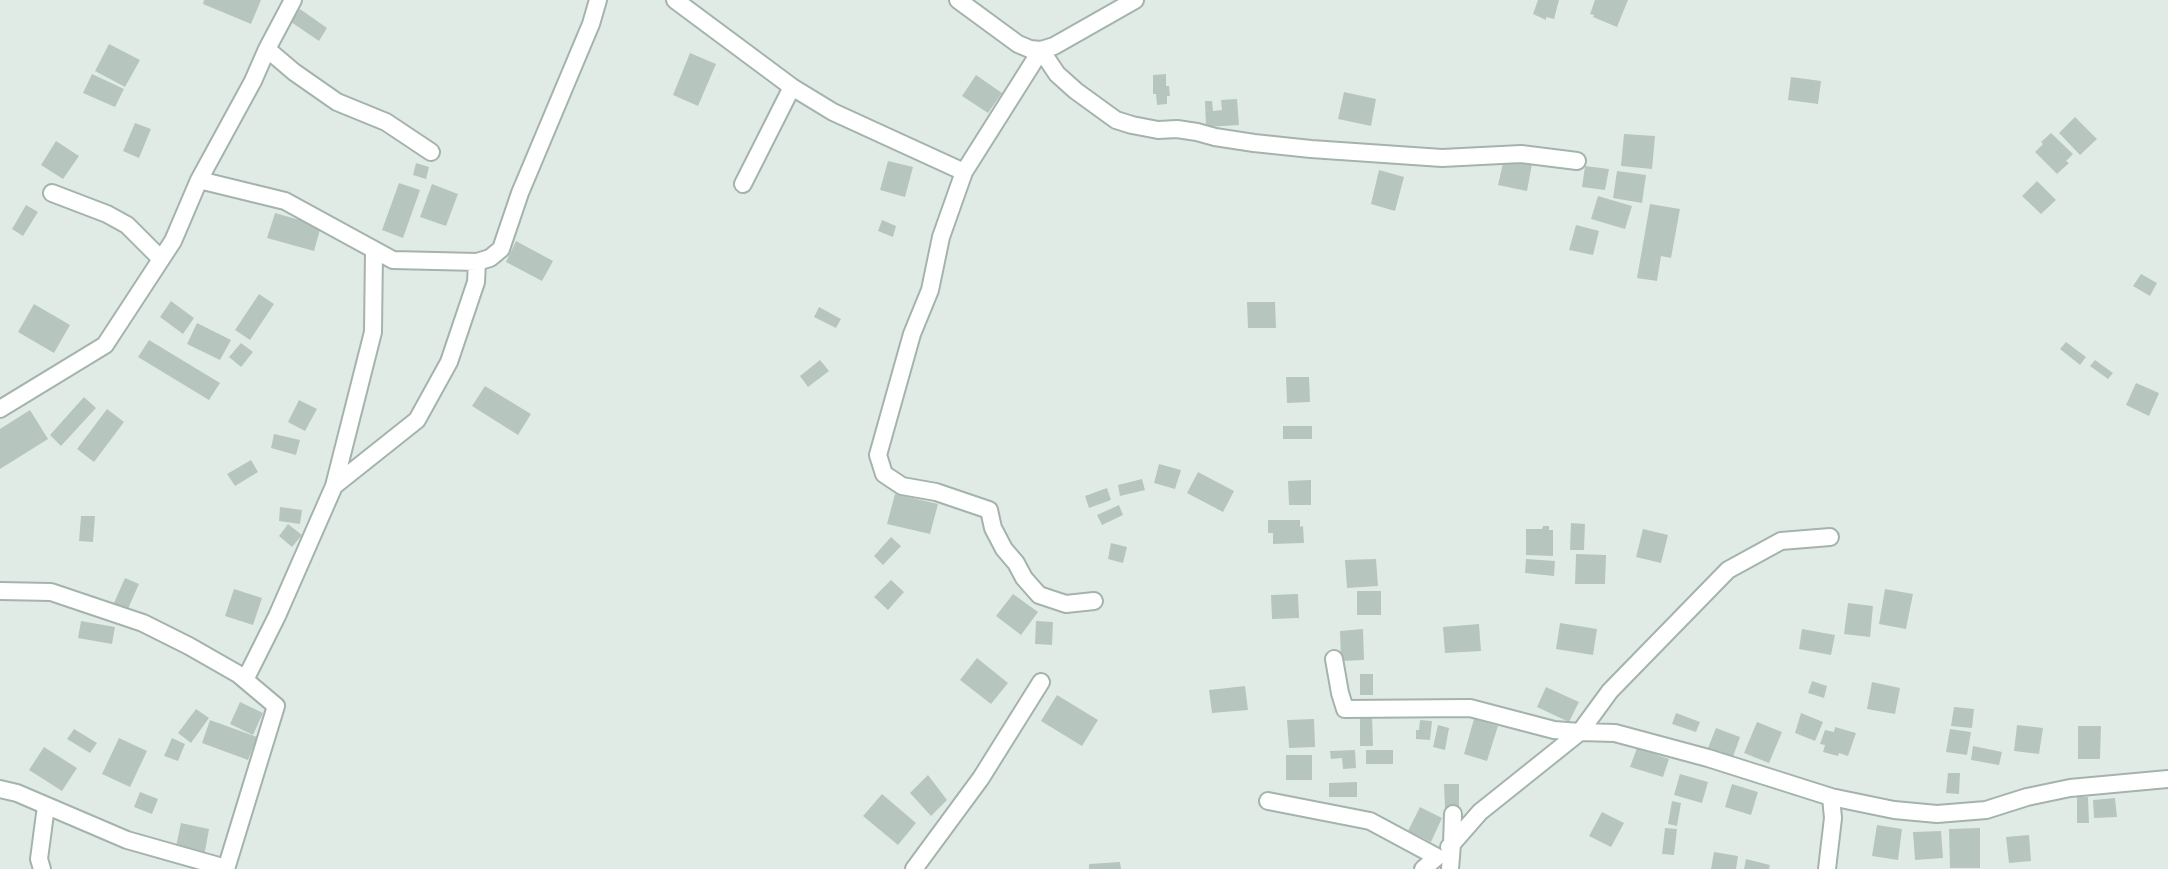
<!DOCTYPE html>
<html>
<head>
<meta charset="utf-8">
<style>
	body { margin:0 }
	canvas { display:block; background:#e1ebe6 }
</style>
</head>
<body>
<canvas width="2168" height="869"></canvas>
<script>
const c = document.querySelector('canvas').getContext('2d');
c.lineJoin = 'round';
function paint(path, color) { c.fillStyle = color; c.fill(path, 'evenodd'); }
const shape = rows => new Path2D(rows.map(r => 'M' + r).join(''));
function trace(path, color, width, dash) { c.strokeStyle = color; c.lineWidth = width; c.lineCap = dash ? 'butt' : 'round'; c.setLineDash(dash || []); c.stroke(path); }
paint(shape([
	[204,0,261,0,251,24,203,4],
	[1538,0,1559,0,1554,19,1546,17,1546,20,1533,14],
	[1595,0,1628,0,1617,27,1593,17,1594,15,1590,14],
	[300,9,327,28,319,41,291,22],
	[109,44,140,60,125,87,95,71],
	[690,53,716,64,698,106,673,95],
	[92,74,124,89,115,107,83,93],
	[1166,74,1166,86,1169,86,1170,96,1167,96,1167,104,1157,105,1156,94,1153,94,1153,75],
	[976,75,1002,93,988,113,962,96],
	[1791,77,1821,81,1818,104,1788,100],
	[1344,92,1376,99,1371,126,1338,119],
	[1237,99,1239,125,1206,127,1205,101,1212,101,1213,111,1222,110,1221,100],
	[2075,117,2097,139,2080,155,2059,133],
	[135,123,151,129,139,158,123,151],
	[2051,133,2073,154,2066,161,2069,163,2057,174,2035,152,2043,144,2041,142],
	[1624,134,1655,136,1652,169,1621,166],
	[56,141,79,156,63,179,41,165],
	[1504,159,1532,164,1527,191,1498,185],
	[888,161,913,167,905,197,880,190],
	[416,163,429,167,426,179,413,175],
	[1585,166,1609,169,1605,190,1582,187],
	[1379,170,1404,177,1395,211,1371,204],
	[1617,171,1646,175,1642,203,1613,198],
	[2037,181,2056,200,2041,214,2022,196],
	[399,183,420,190,403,238,382,230],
	[432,184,458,194,446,226,420,217],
	[1598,196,1632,206,1625,229,1591,219],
	[1650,204,1680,209,1671,258,1661,256,1657,281,1637,278],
	[26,205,38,212,23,236,12,229],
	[275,213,321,226,314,251,267,238],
	[882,220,896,226,893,237,878,231],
	[1576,225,1599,231,1593,255,1569,250],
	[516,241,553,261,542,281,506,262],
	[2141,274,2157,283,2150,296,2133,286],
	[259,294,274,304,250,340,235,330],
	[171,301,194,318,183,334,160,317],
	[1247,302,1275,302,1276,328,1248,328],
	[34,304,70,325,54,353,18,332],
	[819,307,841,319,836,328,814,317],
	[197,323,231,340,220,360,187,344],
	[149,340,220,383,209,400,138,357],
	[2066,342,2086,357,2080,365,2060,349],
	[241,343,253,352,241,367,229,357],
	[820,360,829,371,808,387,800,376],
	[2095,360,2113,373,2108,379,2090,366],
	[1286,377,1309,377,1310,402,1287,403],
	[2136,383,2159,393,2149,416,2126,405],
	[485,386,531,414,518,435,472,406],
	[84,397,96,408,61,446,50,435],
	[299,400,317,409,305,431,288,422],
	[107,409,124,422,94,462,77,449],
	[30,410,48,439,0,469,0,429],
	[1283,426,1312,426,1312,439,1283,439],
	[274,434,300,440,296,455,271,448],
	[251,460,258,472,235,486,227,474],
	[1159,464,1181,470,1175,489,1154,483],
	[1198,472,1234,491,1223,512,1187,493],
	[1142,479,1145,490,1120,496,1118,485],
	[1311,480,1311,505,1289,505,1288,481],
	[1107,488,1111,500,1089,508,1085,496],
	[895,494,938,504,930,534,887,524],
	[1119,505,1123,515,1102,525,1097,515],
	[280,507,302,510,300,524,279,521],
	[81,516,95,516,93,542,79,541],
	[1268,520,1300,520,1300,527,1303,526,1304,543,1273,544,1273,533,1268,533],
	[1571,523,1585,524,1584,550,1570,550],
	[288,524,302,535,292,547,279,536],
	[1543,526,1549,526,1549,530,1553,530,1553,556,1526,555,1526,529,1542,529],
	[1643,529,1668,535,1661,563,1636,557],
	[891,537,901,546,883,565,874,556],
	[1111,543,1127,547,1123,563,1108,559],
	[1576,554,1606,555,1605,584,1575,584],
	[1376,559,1378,586,1347,588,1345,560],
	[1526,559,1555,561,1554,576,1525,573],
	[125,578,139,584,127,611,113,605],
	[891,580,904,592,888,610,874,597],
	[234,589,262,598,253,625,225,616],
	[1885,589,1913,594,1906,629,1879,624],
	[1357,591,1381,591,1381,615,1357,615],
	[1013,594,1038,612,1021,635,996,616],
	[1298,594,1299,618,1272,619,1271,595],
	[1848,603,1873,606,1870,637,1844,634],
	[81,621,115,627,112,644,78,638],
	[1036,621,1053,622,1052,645,1035,644],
	[1560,623,1597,629,1593,655,1556,649],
	[1479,624,1481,651,1445,653,1443,627],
	[1363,629,1364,660,1341,661,1340,631],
	[1802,629,1835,635,1831,655,1799,649],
	[977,658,1008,683,991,704,960,680],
	[1360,674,1373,674,1373,695,1360,695],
	[1812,681,1827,686,1824,698,1808,693],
	[1872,682,1900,688,1895,714,1867,709],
	[1245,686,1248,710,1212,713,1209,690],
	[1546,687,1579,702,1569,722,1537,707],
	[1057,695,1098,720,1082,746,1041,721],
	[240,702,263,713,253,735,230,724],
	[1954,707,1974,709,1972,728,1951,726],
	[196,709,209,718,191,743,178,733],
	[1676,713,1700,722,1696,732,1672,724],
	[1801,713,1823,722,1815,741,1795,733],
	[1360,714,1372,714,1373,746,1360,746],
	[1314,719,1315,747,1289,748,1287,720],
	[1474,719,1498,726,1487,761,1464,754],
	[210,720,257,737,248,760,202,743],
	[1420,720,1432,721,1430,740,1416,739,1416,730,1419,730],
	[1757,722,1782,732,1769,763,1744,753],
	[1438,725,1449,728,1445,750,1433,747],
	[2017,725,2043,728,2039,754,2014,751],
	[2078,726,2101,726,2100,759,2078,759],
	[1835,727,1856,733,1848,756,1839,753,1838,756,1823,752,1825,745,1820,744,1825,730,1834,732],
	[1716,728,1740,737,1733,757,1708,748],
	[74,729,97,743,90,753,67,739],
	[1950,729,1971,732,1967,755,1946,752],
	[119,738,147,751,130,787,102,774],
	[172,738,185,744,178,761,164,756],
	[1973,746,2002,752,1999,765,1971,760],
	[44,747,77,768,62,791,29,770],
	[1637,748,1669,759,1663,777,1630,767],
	[1355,750,1356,768,1343,769,1342,758,1331,759,1330,751],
	[1366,750,1393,750,1393,764,1366,764],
	[1286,755,1312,755,1312,780,1286,780],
	[1948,773,1960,773,1959,794,1946,793],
	[1680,774,1708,782,1702,803,1674,795],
	[928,775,947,800,931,816,910,793],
	[1357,782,1357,797,1329,797,1329,783],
	[1444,784,1459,784,1459,807,1445,808],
	[1732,784,1758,792,1751,815,1725,807],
	[140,792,158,799,152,814,134,807],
	[882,794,916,823,898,845,863,816],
	[2077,797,2088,797,2089,823,2077,823],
	[2115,798,2117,817,2094,818,2093,800],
	[1672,801,1681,803,1677,826,1668,824],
	[1420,807,1442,818,1431,842,1408,831],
	[1602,812,1624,823,1611,847,1589,836],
	[181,823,209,829,204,857,175,851],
	[1877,825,1902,829,1898,860,1872,856],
	[1665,828,1677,829,1674,855,1662,854],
	[1980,828,1980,868,1950,868,1949,829],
	[1941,831,1943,858,1915,860,1913,832],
	[2029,835,2031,861,2009,863,2006,837],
	[1714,852,1738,856,1736,869,1711,869],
	[1746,859,1770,865,1769,869,1744,869],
	[1120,862,1121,869,1089,869,1089,864]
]), '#b6c6bf');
const minor = shape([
	[675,0,792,87,833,112,964,172],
	[958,0,1018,44,1030,49,1041,50,1054,46,1135,0],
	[267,49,294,72,337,102,386,122,431,152],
	[199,180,285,201,393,260,477,262,490,258,501,249,520,193,591,24,598,0],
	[743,184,792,87],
	[52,193,107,214,127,225,161,259],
	[0,409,105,345,173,241,199,180,253,81,267,49,293,0],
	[334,486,417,420,449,362,476,282,477,262],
	[1830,537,1781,541,1728,570,1610,691,1580,732,1615,733,1708,758,1831,797,1894,810,1937,814,1986,810,2027,797,2070,788,2168,779],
	[0,591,51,592,143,623,189,646,238,674,276,706,226,869],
	[1094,601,1066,604,1039,595,1024,578,1016,563,1004,549,993,528,989,510,936,492,902,486,884,474,878,455,912,334,930,290,941,237,964,172,1041,50,1057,74,1076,91,1116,120,1132,125,1158,130,1177,129,1197,132,1215,137,1254,143,1311,149,1442,158,1521,154,1577,161],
	[1334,659,1340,693,1345,709,1470,708,1554,730,1580,732,1480,812,1452,844,1450,869],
	[245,680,277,616,334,486,373,332,374,251],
	[0,789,17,793,127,840,226,868],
	[1268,801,1370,821,1437,857,1423,869],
	[1449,847,1452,844,1453,814],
	[42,869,39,859,46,806],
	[914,869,981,778,1041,682],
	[1827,869,1833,818,1831,797]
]);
trace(minor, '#a4b3ad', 20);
trace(minor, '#fff', 16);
</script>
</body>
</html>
